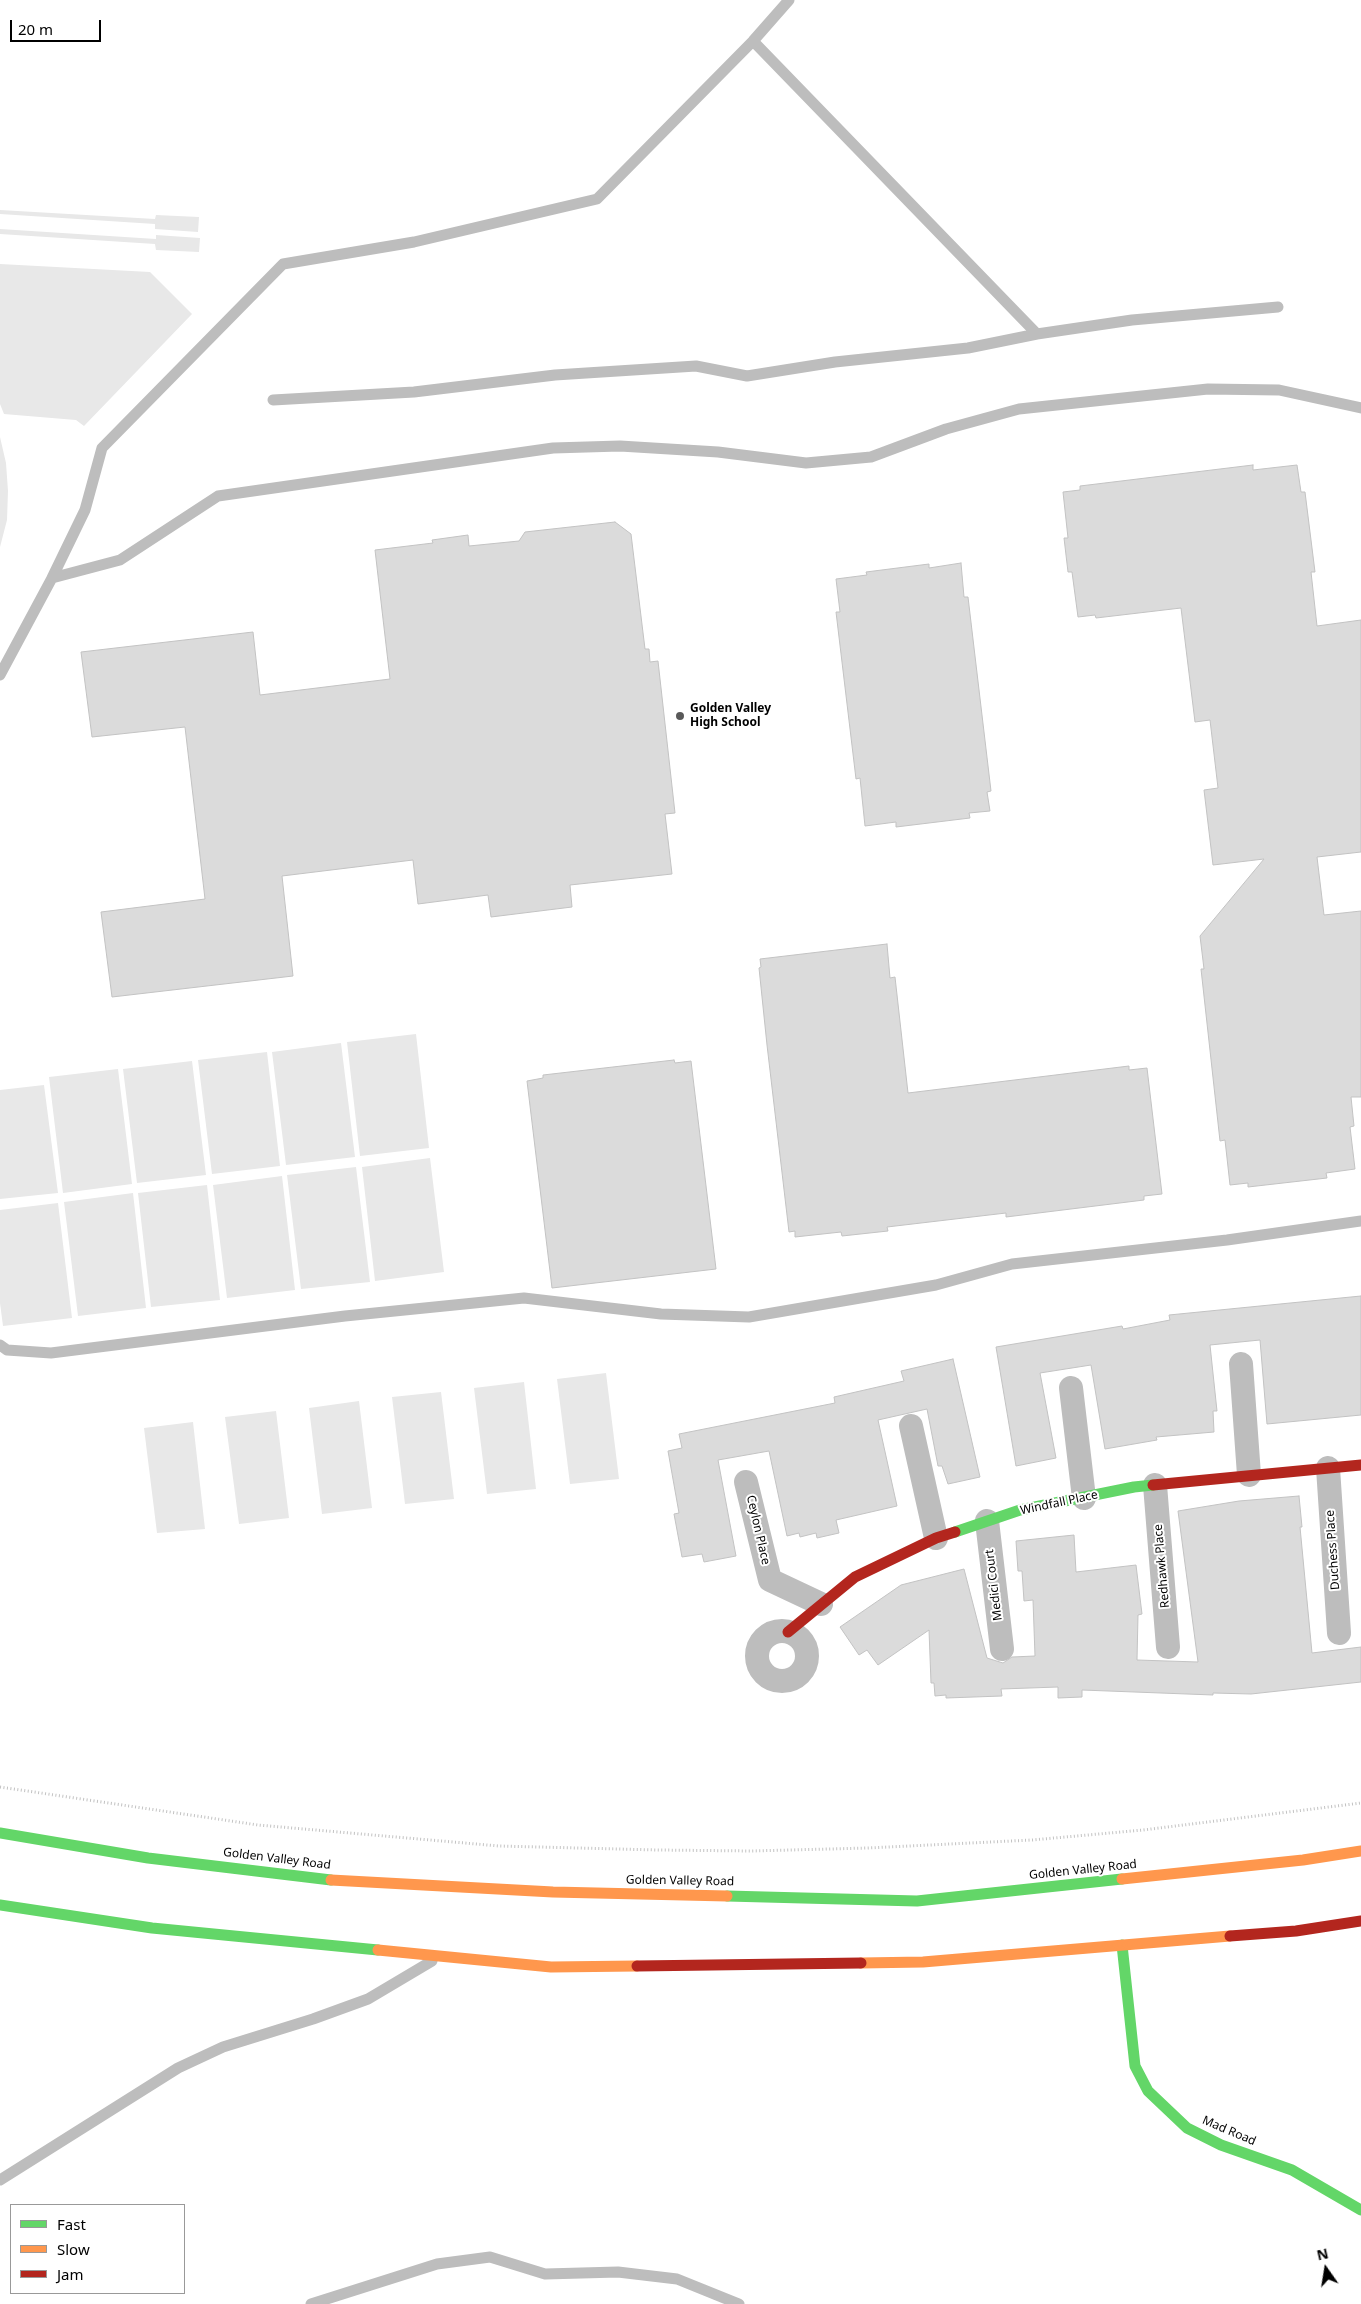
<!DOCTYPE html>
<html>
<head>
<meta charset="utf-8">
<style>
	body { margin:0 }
	#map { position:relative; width:1361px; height:2304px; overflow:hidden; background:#fff; font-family:"Noto Sans",sans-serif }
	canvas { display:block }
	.legend { position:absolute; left:10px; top:2204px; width:175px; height:90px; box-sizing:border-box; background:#fff; border:1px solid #999; margin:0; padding:6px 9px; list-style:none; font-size:15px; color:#000 }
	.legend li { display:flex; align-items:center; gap:10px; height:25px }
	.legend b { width:25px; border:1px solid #999 }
	.north { position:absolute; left:1301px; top:2244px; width:50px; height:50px; -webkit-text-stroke:4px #fff; paint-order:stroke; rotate:347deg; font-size:14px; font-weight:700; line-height:20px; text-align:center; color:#000 }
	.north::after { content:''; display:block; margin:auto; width:18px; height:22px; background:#000; clip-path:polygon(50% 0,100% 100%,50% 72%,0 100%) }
	.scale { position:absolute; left:10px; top:20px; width:91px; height:22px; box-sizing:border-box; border:2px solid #000; border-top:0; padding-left:6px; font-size:15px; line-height:18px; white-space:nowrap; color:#000; -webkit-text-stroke:4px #fff; paint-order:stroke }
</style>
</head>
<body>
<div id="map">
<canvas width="1361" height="2304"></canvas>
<ul class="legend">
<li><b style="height:6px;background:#63d668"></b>Fast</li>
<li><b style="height:6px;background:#ff974d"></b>Slow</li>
<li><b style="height:6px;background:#b3261e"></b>Jam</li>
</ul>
<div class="north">N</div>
<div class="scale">20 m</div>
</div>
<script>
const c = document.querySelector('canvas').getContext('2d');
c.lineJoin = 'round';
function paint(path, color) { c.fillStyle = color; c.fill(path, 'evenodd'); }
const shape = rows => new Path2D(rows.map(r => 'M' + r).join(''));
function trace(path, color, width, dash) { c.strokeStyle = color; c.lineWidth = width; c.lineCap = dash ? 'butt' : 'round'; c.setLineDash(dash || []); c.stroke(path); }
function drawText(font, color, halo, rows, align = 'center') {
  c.font = font + ' "Noto Sans",sans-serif'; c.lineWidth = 4; c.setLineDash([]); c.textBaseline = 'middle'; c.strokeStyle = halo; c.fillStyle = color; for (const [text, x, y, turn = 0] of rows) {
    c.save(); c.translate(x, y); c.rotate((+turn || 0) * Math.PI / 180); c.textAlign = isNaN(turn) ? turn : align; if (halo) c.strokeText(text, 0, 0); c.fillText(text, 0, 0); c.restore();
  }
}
paint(shape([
	[0,210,155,219,156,215,199,217,198,232,155,229,155,224,0,214],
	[0,229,156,239,156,235,200,238,199,252,156,250,155,244,0,234],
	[0,264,150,272,192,314,84,426,76,420,4,414,0,404],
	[0,437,6,463,8,491,7,520,0,547],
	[416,1034,429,1148,360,1156,347,1042],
	[341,1043,355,1157,286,1165,272,1052],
	[267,1052,280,1166,212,1174,198,1060],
	[192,1061,206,1175,137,1183,123,1069],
	[118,1069,132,1184,63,1193,49,1077],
	[44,1085,58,1193,0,1199,0,1090],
	[430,1158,444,1272,375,1281,362,1167],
	[356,1167,370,1282,301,1289,287,1175],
	[282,1176,295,1290,227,1298,213,1185],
	[207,1185,220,1300,151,1307,138,1193],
	[133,1193,146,1308,78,1316,64,1202],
	[58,1203,72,1318,3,1326,0,1303,0,1210],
	[606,1373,619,1479,570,1484,557,1379],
	[524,1382,536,1489,487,1494,474,1388],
	[441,1392,454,1499,405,1504,392,1397],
	[359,1401,372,1508,322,1514,309,1408],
	[276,1411,289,1518,239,1524,225,1417],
	[193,1422,205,1529,157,1533,144,1428]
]), '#e8e8e8');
const building = shape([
	[1253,465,1253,470,1297,465,1301,492,1305,492,1315,572,1311,572,1317,626,1361,620,1361,852,1317,857,1324,915,1361,911,1361,1097,1351,1097,1354,1126,1350,1127,1355,1169,1326,1173,1327,1178,1248,1187,1248,1183,1230,1185,1225,1140,1220,1141,1201,969,1204,969,1200,936,1264,859,1213,865,1204,790,1218,788,1210,720,1195,722,1181,608,1096,618,1095,615,1078,617,1072,572,1068,572,1064,538,1068,538,1063,492,1080,490,1080,486,1253,465],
	[615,522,631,534,645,649,649,649,650,662,658,661,675,813,665,814,672,874,570,885,572,907,491,917,488,895,418,904,413,860,282,876,293,976,112,997,101,912,205,899,185,727,92,737,81,652,253,632,260,695,390,679,375,550,433,543,432,540,468,535,469,546,519,541,525,532,615,522],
	[961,563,964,597,968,597,991,791,987,792,990,811,969,813,970,818,896,827,896,822,865,826,860,778,856,779,836,612,840,612,836,579,867,575,866,572,929,564,929,568,961,563],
	[887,944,890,978,895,977,908,1093,1129,1066,1129,1070,1147,1068,1162,1194,1144,1196,1144,1200,1006,1217,1006,1213,887,1227,888,1231,842,1236,841,1232,795,1237,795,1231,789,1232,767,1045,759,968,761,967,760,959,887,944],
	[674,1060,675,1063,691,1061,716,1269,552,1288,527,1081,543,1078,543,1075,674,1060],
	[1361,1296,1361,1415,1267,1424,1260,1340,1210,1345,1217,1411,1213,1411,1214,1432,1156,1437,1157,1440,1105,1449,1091,1365,1040,1373,1056,1458,1016,1466,996,1347,1122,1326,1123,1329,1170,1320,1169,1315,1361,1296],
	[953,1359,980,1477,948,1484,942,1466,938,1466,927,1409,878,1420,897,1506,836,1520,839,1533,817,1538,816,1533,800,1537,799,1533,787,1536,769,1451,718,1460,736,1556,704,1562,702,1554,682,1557,674,1514,679,1513,668,1451,682,1448,679,1434,835,1403,834,1397,904,1381,901,1371,953,1359],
	[1299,1496,1302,1527,1300,1527,1312,1653,1361,1647,1361,1682,1251,1694,1213,1693,1213,1695,1082,1690,1082,1697,1058,1698,1058,1687,1001,1689,1002,1696,946,1698,946,1695,935,1696,934,1683,931,1683,929,1630,878,1665,867,1650,859,1655,840,1627,901,1585,964,1569,987,1658,1003,1663,1012,1657,1035,1656,1033,1600,1024,1601,1022,1571,1018,1571,1016,1541,1074,1535,1076,1572,1136,1565,1142,1614,1138,1615,1137,1660,1198,1662,1178,1511,1239,1501,1299,1496]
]);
paint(building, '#dbdbdb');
trace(building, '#c3c3c3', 1);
trace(shape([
	[0,1787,258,1825,499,1846,658,1850,751,1851,868,1848,1032,1840,1143,1830,1361,1803]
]), '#c2c2c2', 3, [1, 2.5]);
trace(shape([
	[789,0,753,41,597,199,414,242,283,264,102,448,85,510,52,578,120,560,218,496,553,448,620,446,718,452,806,463,871,457,946,429,1019,409,1208,389,1279,390,1361,408],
	[753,41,1037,334],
	[273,400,414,392,555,375,696,366,747,376,835,362,968,348,1037,334,1132,320,1278,307],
	[0,675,52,578],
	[0,1345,7,1350,51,1353,345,1316,524,1298,661,1314,749,1317,936,1285,1012,1264,1227,1240,1361,1221],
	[0,2180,178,2068,223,2047,313,2019,368,1999,432,1961],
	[311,2304,437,2264,490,2257,545,2274,618,2272,677,2279,739,2304]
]), '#bdbdbd', 11);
trace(shape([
	[1241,1364,1249,1475],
	[1071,1388,1084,1498],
	[911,1426,936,1538],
	[1328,1468,1339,1633],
	[746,1482,770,1580,821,1604],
	[1155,1485,1168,1647],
	[987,1521,1002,1649],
	'757 1656a25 25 0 1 1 50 0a25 25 0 1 1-50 0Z'
]), '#bdbdbd', 24);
trace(shape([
	[955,1532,1020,1510,1134,1487,1153,1485],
	[0,1833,148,1858,331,1880],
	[727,1896,917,1901,1122,1879],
	[0,1905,152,1928,378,1950],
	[1122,1945,1135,2066,1148,2091,1187,2128,1221,2145,1292,2170,1361,2210]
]), '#63d668', 11);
trace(shape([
	[1122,1879,1303,1860,1361,1851],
	[331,1880,553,1892,727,1896],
	[378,1950,551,1967,637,1966],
	[861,1963,923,1962,1230,1936]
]), '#ff974d', 11);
trace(shape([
	[1153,1485,1361,1465],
	[788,1632,855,1577,936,1538,955,1532],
	[1230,1936,1296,1931,1361,1921],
	[637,1966,861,1963]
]), '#b3261e', 11);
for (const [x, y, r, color] of [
	[680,716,5,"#595959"]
]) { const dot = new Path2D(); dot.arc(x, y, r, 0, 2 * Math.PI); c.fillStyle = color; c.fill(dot); trace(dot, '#fff', 2); }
drawText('bold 12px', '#000', '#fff', [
	["Golden Valley",690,709],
	["High School",690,723]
], 'left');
drawText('12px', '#000', '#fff', [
	["Windfall Place",1059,1503,-12],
	["Ceylon Place",758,1530,77],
	["Duchess Place",1333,1550,-94],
	["Redhawk Place",1162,1566,-95],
	["Medici Court",994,1585,-97],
	["Golden Valley Road",277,1859,7],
	["Golden Valley Road",1083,1870,-6],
	["Golden Valley Road",680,1881,1],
	["Mad Road",1229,2131,23]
]);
</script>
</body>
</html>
